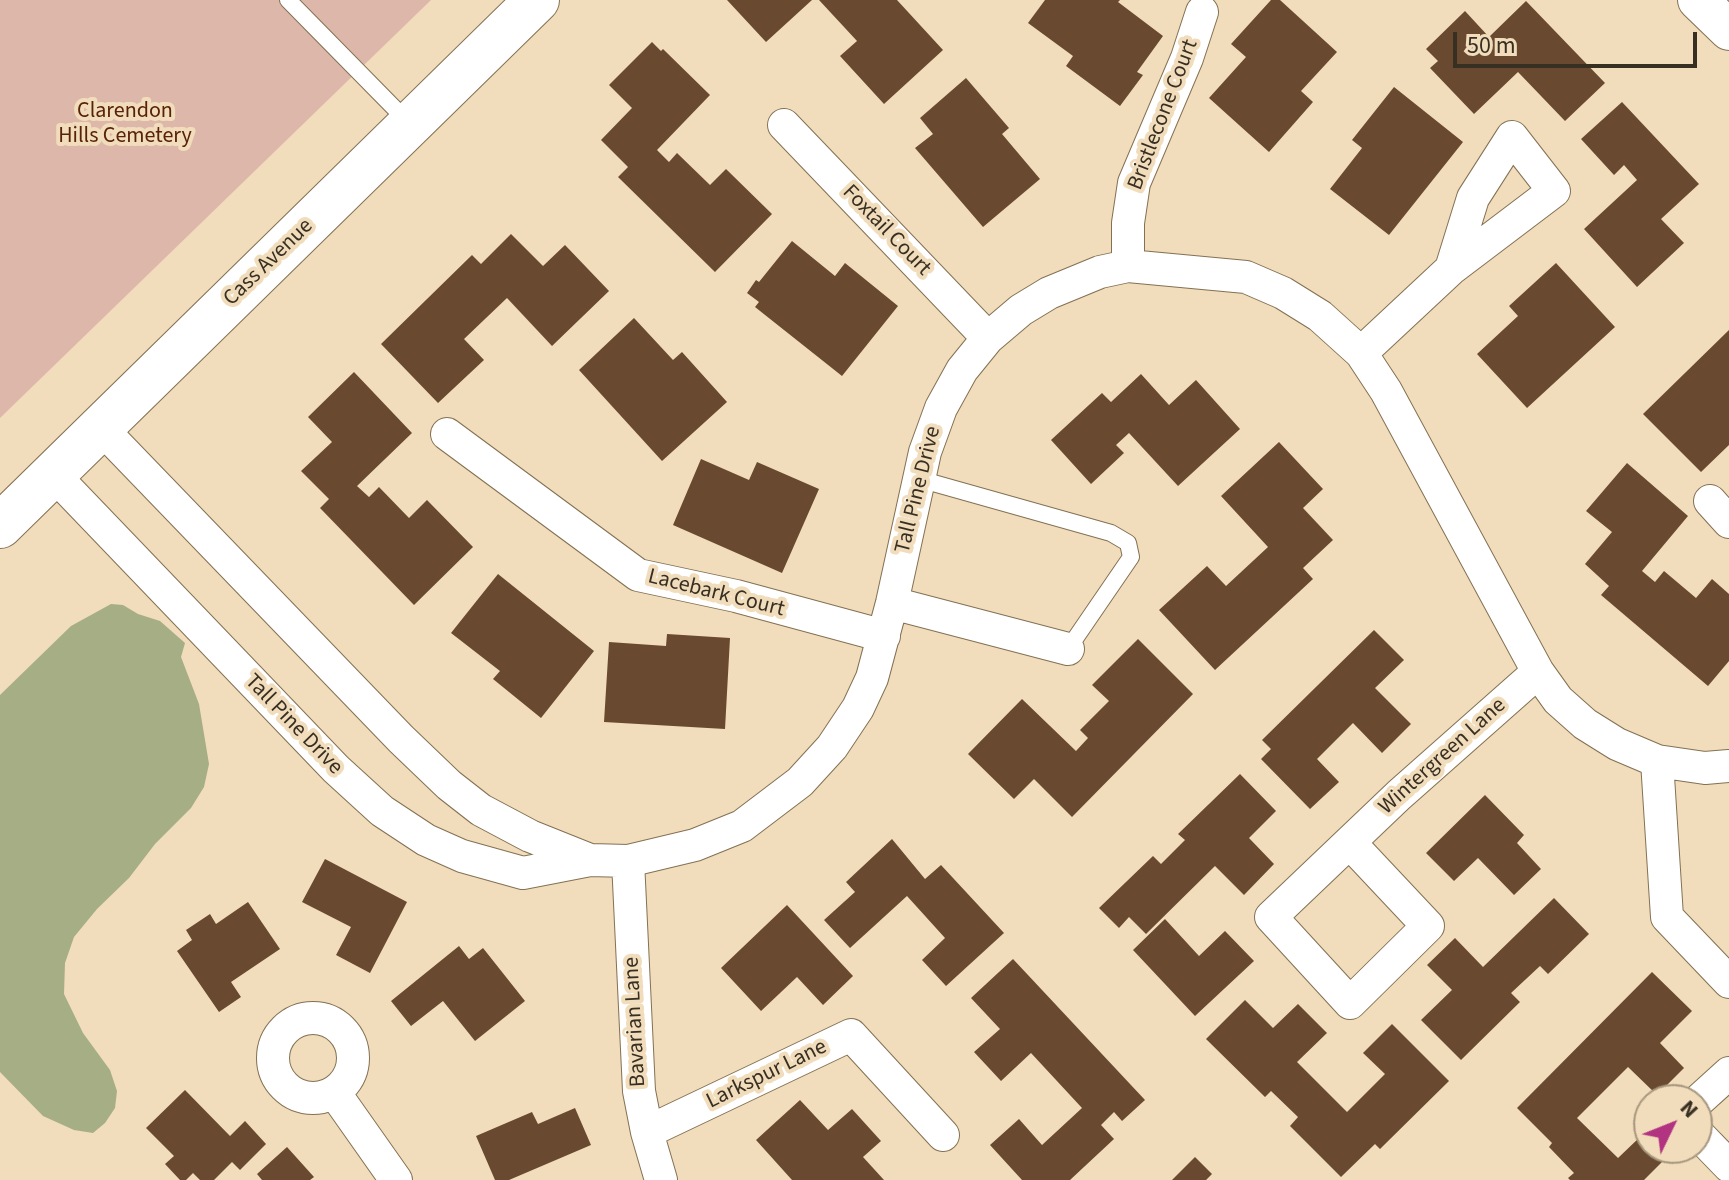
<!DOCTYPE html>
<html>
<head>
<meta charset="utf-8">
<style>
	body { margin:0 }
	#map { position:relative; width:1729px; height:1180px; overflow:hidden; background:#f1dcbb; font-family:"Source Sans 3",sans-serif }
	canvas { display:block }
	.north { position:absolute; left:1633px; top:1084px; width:80px; height:80px; box-sizing:border-box; background:#f1dcbb; border:2px solid #a7977e; border-radius:50%; rotate:47deg; font-size:22px; font-weight:700; line-height:32px; text-align:center; color:#372f22 }
	.north::after { content:''; display:block; margin:auto; width:28px; height:36px; background:#b23380; clip-path:polygon(50% 0,100% 100%,50% 72%,0 100%) }
	.scale { position:absolute; left:1453px; top:32px; width:244px; height:36px; box-sizing:border-box; border:4px solid #372f22; border-top:0; padding-left:10px; font-size:24px; line-height:28px; white-space:nowrap; color:#372f22; -webkit-text-stroke:6px #f1dcbb; paint-order:stroke }
</style>
</head>
<body>
<div id="map">
<canvas width="1729" height="1180"></canvas>
<div class="north">N</div>
<div class="scale">50 m</div>
</div>
<script>
const c = document.querySelector('canvas').getContext('2d');
c.lineJoin = 'round';
function paint(path, color) { c.fillStyle = color; c.fill(path, 'evenodd'); }
const shape = rows => new Path2D(rows.map(r => 'M' + r).join(''));
function trace(path, color, width, dash) { c.strokeStyle = color; c.lineWidth = width; c.lineCap = dash ? 'butt' : 'round'; c.setLineDash(dash || []); c.stroke(path); }
function drawText(font, color, halo, rows, align = 'center') {
  c.font = font + ' "Source Sans 3",sans-serif'; c.lineWidth = 8; c.setLineDash([]); c.textBaseline = 'middle'; c.strokeStyle = halo; c.fillStyle = color; for (const [text, x, y, turn = 0] of rows) {
    c.save(); c.translate(x, y); c.rotate((+turn || 0) * Math.PI / 180); c.textAlign = isNaN(turn) ? turn : align; if (halo) c.strokeText(text, 0, 0); c.fillText(text, 0, 0); c.restore();
  }
}
paint(shape([
	[0,0,431,0,0,418]
]), '#ddb8aa');
paint(shape([
	[111,604,123,605,138,614,160,621,185,643,181,657,199,704,209,764,204,787,191,808,155,844,129,878,97,909,74,937,65,963,64,994,83,1033,110,1070,117,1091,115,1108,105,1123,93,1133,74,1130,43,1116,0,1072,0,695,71,626]
]), '#a6ae85');
paint(shape([
	[727,0,812,0,766,42],
	[819,0,897,0,943,50,884,104,840,56,857,41],
	[1045,0,1120,0,1118,2,1163,36,1137,72,1143,75,1120,106,1066,66,1073,56,1028,23],
	[1271,0,1280,0,1337,52,1301,91,1313,102,1269,152,1209,98,1246,57,1231,44],
	[1526,1,1605,83,1565,121,1518,72,1474,114,1430,68,1438,61,1426,49,1465,11,1489,37],
	[652,42,661,51,663,49,710,95,657,150,669,162,677,153,710,185,726,169,772,214,715,272,618,177,628,167,601,140,632,108,609,85],
	[966,78,1009,128,1002,134,1040,179,983,227,915,148,933,134,920,118],
	[1394,87,1463,142,1389,235,1330,189,1362,148,1352,140],
	[1622,102,1699,184,1661,219,1684,243,1637,287,1584,229,1637,180,1624,165,1614,175,1581,139],
	[511,234,543,266,565,245,609,291,552,346,507,298,464,339,484,360,438,403,381,344,472,255,481,264],
	[792,241,835,276,845,263,898,306,842,376,755,307,759,302,747,293,756,280,759,282],
	[1556,263,1615,327,1527,408,1477,354,1518,316,1509,306],
	[634,318,673,360,682,352,727,402,662,461,579,370],
	[1729,330,1729,445,1701,472,1643,414],
	[354,372,412,433,357,486,369,497,379,487,409,518,427,500,473,547,414,605,320,508,329,499,301,471,332,442,308,417],
	[1141,374,1169,405,1196,380,1240,429,1178,486,1129,433,1116,445,1124,453,1091,484,1051,440,1102,393,1111,402],
	[1279,442,1323,489,1303,508,1333,540,1303,568,1313,579,1215,670,1159,610,1207,566,1226,586,1268,547,1221,496],
	[701,459,749,480,757,462,819,489,782,573,673,525],
	[1627,463,1688,516,1642,571,1655,582,1664,571,1696,598,1712,579,1729,594,1729,661,1708,686,1601,595,1609,586,1585,564,1612,532,1586,511],
	[498,574,594,651,541,718,493,679,500,671,451,633],
	[1374,630,1404,660,1375,688,1411,724,1382,753,1353,723,1317,759,1339,782,1310,809,1261,759,1271,749,1262,740],
	[667,634,730,638,725,729,604,722,609,642,666,646],
	[1138,639,1193,694,1072,817,1034,779,1014,799,968,754,1022,699,1076,751,1088,738,1080,730,1109,701,1092,685],
	[1240,774,1276,811,1249,838,1274,864,1244,895,1215,866,1146,934,1129,917,1119,928,1099,908,1153,856,1161,864,1185,840,1178,834],
	[1485,795,1524,835,1517,843,1541,869,1514,895,1478,858,1454,881,1426,853],
	[892,839,925,879,941,865,1004,933,946,986,922,960,945,938,907,896,850,948,824,920,855,892,846,882],
	[325,859,407,902,370,973,336,955,351,927,302,902],
	[1554,898,1589,934,1548,974,1540,966,1511,993,1520,1002,1461,1060,1421,1020,1452,990,1427,965,1455,938,1483,967],
	[248,902,280,949,231,982,241,997,219,1012,177,951,192,940,186,930,210,914,216,924],
	[787,905,853,976,823,1005,797,977,761,1011,721,968],
	[1165,919,1199,956,1225,931,1254,961,1195,1016,1133,950],
	[459,946,469,959,483,948,525,1001,475,1041,443,1001,411,1026,391,1001],
	[1013,959,1145,1100,1122,1121,1114,1112,1101,1125,1114,1139,1070,1180,1022,1180,990,1145,1019,1119,1042,1145,1082,1108,1031,1053,1001,1081,974,1052,1000,1029,971,998],
	[1652,972,1692,1011,1660,1043,1684,1068,1657,1095,1628,1067,1577,1118,1618,1158,1640,1137,1664,1160,1644,1180,1570,1180,1568,1178,1574,1173,1549,1147,1552,1143,1517,1108],
	[1245,1000,1273,1028,1298,1004,1327,1033,1297,1062,1347,1112,1385,1074,1363,1053,1392,1024,1449,1081,1380,1149,1375,1144,1341,1177,1290,1126,1298,1117,1271,1091,1265,1097,1206,1039],
	[185,1090,230,1136,245,1121,266,1144,240,1170,232,1162,214,1180,200,1180,193,1173,186,1180,180,1180,165,1164,174,1156,146,1128],
	[800,1100,828,1130,852,1109,881,1141,863,1157,884,1180,792,1180,756,1140],
	[575,1108,591,1145,509,1180,495,1180,476,1136,532,1112,538,1124],
	[287,1147,314,1177,310,1180,262,1180,257,1174],
	[1195,1157,1212,1174,1206,1180,1172,1180]
]), '#694a30');
const service = shape([
	[288,0,409,123],
	[919,479,1111,533,1128,543,1131,557,1068,649]
]);
const minor = shape([
	[784,125,988,338],
	[1128,266,1128,223,1134,183,1187,58,1202,12],
	[1361,353,1451,269,1554,191,1512,137,1473,198,1451,269],
	[101,428,401,739,449,785,481,810,530,836,590,860],
	[447,434,638,575,736,596,884,636],
	[53,474,336,769,382,811,426,840,462,856,523,873,590,860,628,861,695,845,742,826,800,782,832,747,858,708,872,678,892,603,925,452,941,408,962,370,988,338,1021,310,1049,293,1100,272,1128,266,1246,277,1283,293,1320,316,1361,353,1386,391,1538,672,1558,700,1585,724,1617,744,1657,761,1705,768,1729,766],
	[1710,501,1729,522],
	[892,603,1068,649],
	[1657,761,1667,917,1729,982],
	[1350,843,1428,926,1350,1003,1271,917,1399,795,1538,672],
	[628,861,639,1091,647,1132,661,1180],
	'273 1058a40 40 0 1 1 80 0a40 40 0 1 1-80 0Z',
	[334,1092,396,1180],
	[1697,1102,1729,1073],
	[647,1132,851,1035,943,1135],
	[1697,1133,1729,1166]
]);
const tertiary = shape([
	[1698,0,1729,30]
]);
const secondary = shape([
	[0,526,537,0]
]);
trace(service, '#837153', 18);
trace(minor, '#837153', 34);
trace(tertiary, '#837153', 42);
trace(secondary, '#837153', 46);
trace(service, '#fff', 16);
trace(minor, '#fff', 32);
trace(tertiary, '#fff', 40);
trace(secondary, '#fff', 44);
drawText('22px', '#582208', '#f1dcbb', [
	["Clarendon",125,112],
	["Hills Cemetery",125,137]
]);
drawText('22px', '#372f22', '#f1dcbb', [
	["Bristlecone Court",1164,115,-69],
	["Foxtail Court",886,231,46],
	["Cass Avenue",269,263,-44],
	["Tall Pine Drive",919,490,-76],
	["Lacebark Court",716,594,14],
	["Tall Pine Drive",293,725,46],
	["Wintergreen Lane",1443,757,-42],
	["Bavarian Lane",636,1022,-93],
	["Larkspur Lane",767,1075,-26]
]);
</script>
</body>
</html>
